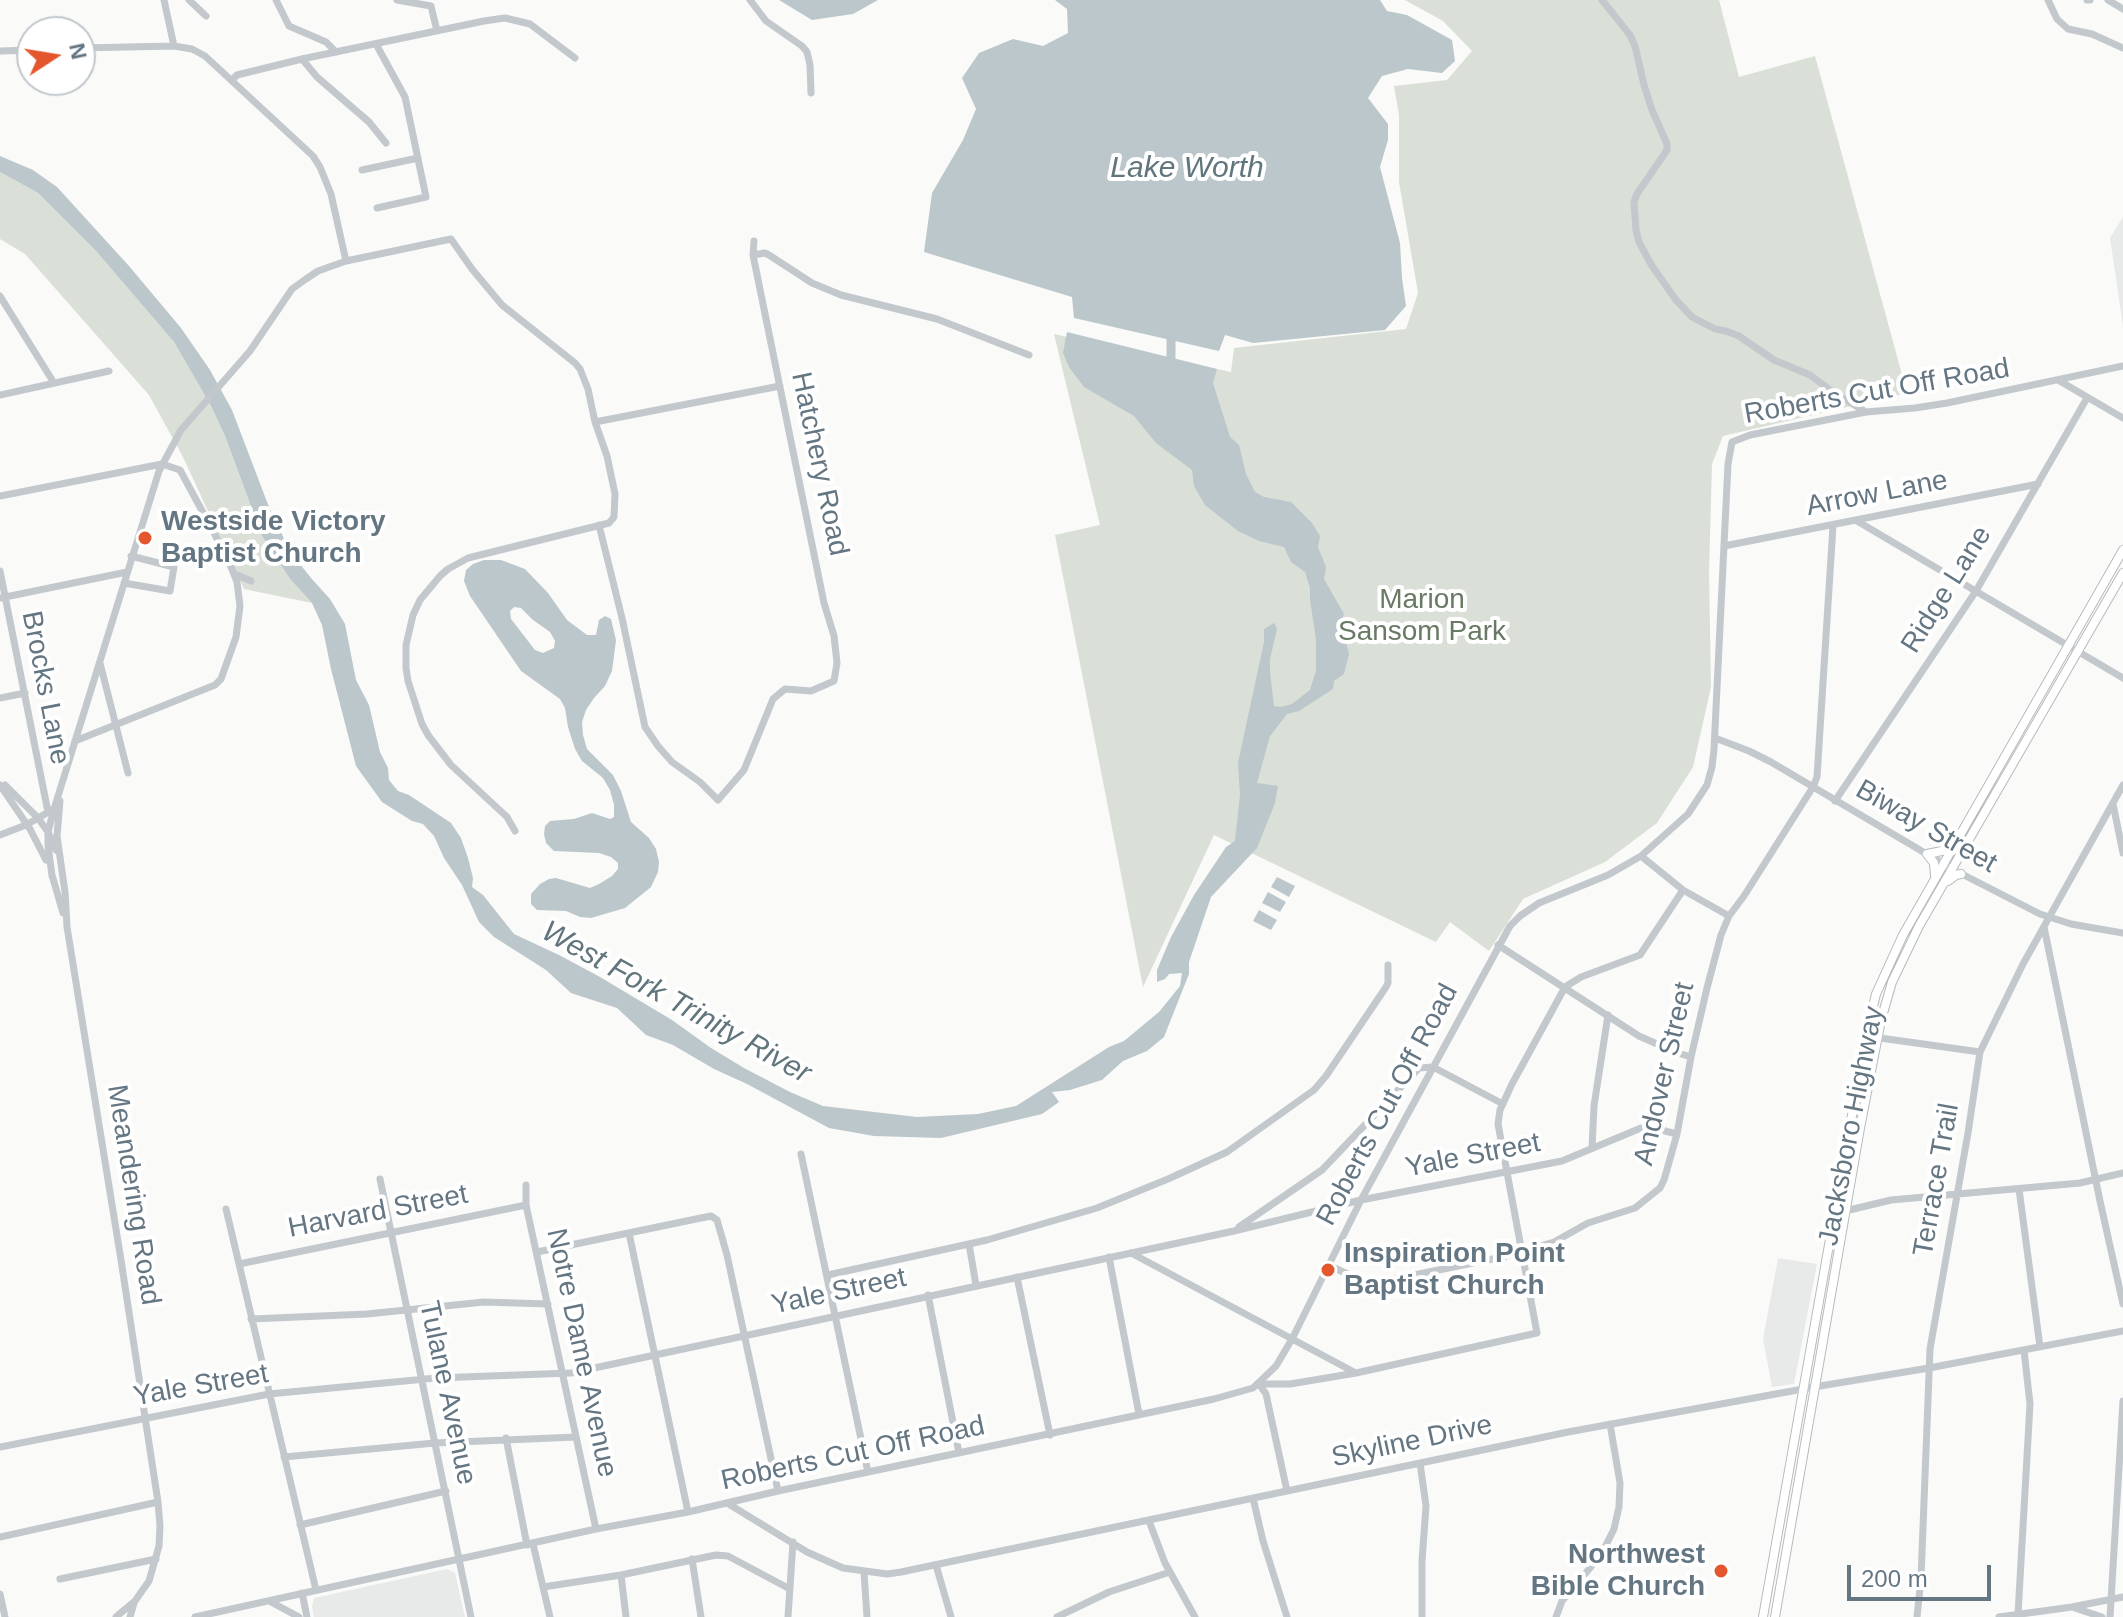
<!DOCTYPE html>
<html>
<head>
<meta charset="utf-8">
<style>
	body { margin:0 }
	#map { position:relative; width:2123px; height:1617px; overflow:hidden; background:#fafaf8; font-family:Arial,sans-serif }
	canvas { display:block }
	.north { position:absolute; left:16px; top:16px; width:80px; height:80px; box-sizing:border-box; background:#fff; border:2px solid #c1c8cd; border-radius:50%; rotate:78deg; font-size:22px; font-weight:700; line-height:32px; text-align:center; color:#657683 }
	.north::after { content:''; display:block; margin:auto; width:28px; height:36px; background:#e4572e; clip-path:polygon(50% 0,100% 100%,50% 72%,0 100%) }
	.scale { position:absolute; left:1847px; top:1565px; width:144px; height:36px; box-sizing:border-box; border:4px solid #657683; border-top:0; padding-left:10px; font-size:24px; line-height:28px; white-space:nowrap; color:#657683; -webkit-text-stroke:6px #fff; paint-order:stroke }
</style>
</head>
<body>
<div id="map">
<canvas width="2123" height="1617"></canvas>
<div class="north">N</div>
<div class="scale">200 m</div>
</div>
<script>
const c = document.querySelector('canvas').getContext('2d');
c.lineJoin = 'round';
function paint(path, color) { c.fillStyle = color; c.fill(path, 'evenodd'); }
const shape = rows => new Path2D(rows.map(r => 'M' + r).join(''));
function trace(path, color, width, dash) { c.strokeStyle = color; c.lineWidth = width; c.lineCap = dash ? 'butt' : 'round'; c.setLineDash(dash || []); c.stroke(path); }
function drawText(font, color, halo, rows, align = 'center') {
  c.font = font + ' Arial,sans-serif'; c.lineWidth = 8; c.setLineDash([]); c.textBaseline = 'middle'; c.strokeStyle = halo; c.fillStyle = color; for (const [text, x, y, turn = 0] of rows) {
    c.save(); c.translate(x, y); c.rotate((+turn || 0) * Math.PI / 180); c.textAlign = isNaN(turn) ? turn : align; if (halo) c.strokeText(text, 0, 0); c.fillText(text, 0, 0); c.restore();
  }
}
paint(shape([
	[2123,217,2123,326,2110,238],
	[1778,1258,1817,1264,1794,1384,1772,1387,1763,1339],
	[447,1569,455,1573,465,1617,314,1617,312,1607,314,1598]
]), '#e8e9e9');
paint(shape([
	[1405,0,1719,0,1739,77,1815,56,1907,393,1723,436,1712,464,1709,572,1711,687,1693,767,1657,823,1605,862,1523,899,1489,951,1450,922,1436,942,1214,835,1143,987,1055,535,1100,525,1054,334,1231,372,1234,348,1406,329,1418,293,1399,182,1399,115,1394,86,1447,80,1472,51,1443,21],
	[0,172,38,193,96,251,174,342,211,406,225,436,262,536,290,579,312,603,244,589,183,457,149,395,25,254,0,239]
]), '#dadfd7');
paint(shape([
	[779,0,878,0,853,14,812,20],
	[1055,0,1380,0,1387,11,1407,15,1452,40,1455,61,1442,73,1408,69,1382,76,1368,98,1388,124,1388,140,1380,167,1400,243,1402,278,1406,306,1385,330,1253,343,1225,335,1219,351,1074,318,1072,297,924,252,932,193,963,140,976,109,962,78,979,53,1013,39,1043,46,1068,33,1067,9],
	[0,156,33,170,57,187,129,266,181,328,210,370,232,410,272,515,292,554,311,578,330,599,345,624,356,680,369,705,380,752,388,768,389,780,398,791,409,795,451,823,461,838,468,858,473,878,472,887,483,895,514,934,559,955,600,977,672,1020,711,1048,744,1068,790,1092,823,1106,917,1117,978,1114,1016,1106,1109,1047,1124,1041,1159,1012,1180,986,1182,973,1169,974,1165,979,1157,982,1157,970,1171,937,1194,895,1226,847,1235,841,1240,795,1238,763,1264,642,1264,629,1274,623,1277,629,1270,659,1270,672,1274,706,1281,707,1292,704,1310,690,1316,671,1316,639,1310,600,1310,588,1305,572,1291,562,1284,547,1259,541,1238,531,1205,505,1194,486,1192,470,1156,443,1134,416,1084,387,1069,367,1063,353,1067,332,1217,369,1213,383,1230,437,1239,445,1246,474,1255,492,1264,497,1291,502,1312,523,1320,536,1318,547,1326,567,1324,579,1344,614,1341,622,1349,654,1344,674,1334,681,1333,689,1299,711,1287,714,1270,736,1257,783,1278,786,1275,803,1257,848,1211,897,1189,962,1189,974,1164,1037,1147,1051,1123,1061,1102,1080,1070,1090,1052,1092,1059,1102,1042,1114,941,1138,874,1136,829,1128,747,1084,714,1069,673,1045,646,1035,617,1008,571,993,546,970,494,937,479,922,462,885,444,858,434,836,423,824,412,821,382,802,356,766,331,669,322,625,312,603,290,579,262,536,225,436,211,406,174,342,96,251,38,193,0,172],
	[484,560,501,560,525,569,548,593,567,620,587,635,596,635,599,620,605,616,611,619,616,640,612,671,605,686,594,698,586,710,582,722,583,735,587,749,613,775,621,791,631,822,649,838,656,849,659,862,658,872,651,887,625,908,591,918,580,917,566,911,537,910,531,904,531,894,540,884,549,879,556,878,590,888,599,884,612,876,618,869,618,863,611,857,599,853,554,851,546,843,544,834,545,826,550,821,574,819,592,813,610,819,614,817,614,805,610,790,603,778,582,761,575,749,568,727,565,708,560,699,521,671,470,596,464,581,466,570,473,564],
	[514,607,521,608,533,620,550,632,555,641,554,648,543,653,535,650,511,619,510,611],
	[1277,877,1295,886,1289,897,1271,887],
	[1268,892,1286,902,1280,912,1262,903],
	[1259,910,1277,920,1271,930,1253,921]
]), '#bbc7cb');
trace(shape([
	[1171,367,1171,330]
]), '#bbc7cb', 9);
const major = shape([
	[1935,876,1934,863,1927,854,1942,851,1955,844],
	[1948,881,1956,875,1961,874],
	[1763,1617,1866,1036,1876,994,1903,935,2123,550],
	[1775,1617,1860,1128,1881,1020,1892,982,1919,926,2123,573]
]);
trace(major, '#b5babe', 10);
trace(shape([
	[164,0,174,46],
	[189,0,206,16],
	[276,0,289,26,326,42,336,52],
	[397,0,431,6,437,31],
	[750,0,766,21,802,46,807,52,810,65,811,93],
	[1602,0,1630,35,1635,46,1644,85,1652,110,1667,144,1667,150,1637,194,1634,202,1636,230,1639,242,1652,266,1676,300,1692,317,1715,329,1726,331,1739,336,1774,360,1810,375,1833,392,1866,412],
	[2048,0,2057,19,2068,29,2092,34,2123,48],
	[2087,0,2090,0],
	[2108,0,2123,9],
	[376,44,405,97,426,197,377,208],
	[80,48,174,46,192,49,205,56,313,156,320,167,331,194,346,261],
	[0,51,32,50],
	[302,59,317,77,369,122,386,143],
	[232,80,237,75,302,59,484,21,505,18,530,24,575,58],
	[362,170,418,158],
	[753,255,765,253,769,255,812,283,841,295,937,319,1029,355],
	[0,296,54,383],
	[2058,380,2123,418],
	[0,395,109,371],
	[595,422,780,386],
	[0,496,162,464,180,470,227,557,237,582,240,606,236,637,221,679,215,685,75,741],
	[1857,521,2123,678],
	[599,525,622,618,645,727,658,746,672,762,700,782,718,800,744,770,773,699,785,689,811,691,834,681,837,663,834,636,824,603,753,255,754,241],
	[1724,546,2038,484],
	[0,571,48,812],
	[235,574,251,581],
	[124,583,170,591,174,567,131,556],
	[0,598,127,572],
	[100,663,128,773],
	[0,698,25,693],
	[1715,738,1749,751,1771,762,1947,866],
	[0,785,30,829,46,860],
	[5,785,38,818,48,832,56,850],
	[60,801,57,836,65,892,67,927,121,1260,158,1502,160,1526,159,1546,149,1581,135,1601,116,1617],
	[1835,801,1976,591,2087,398],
	[2113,804,2123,853],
	[0,835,26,825,52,810],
	[1641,856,1683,890,1729,916],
	[1958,872,2040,914,2071,924,2123,933],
	[52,875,63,913],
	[52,876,48,845,48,832,54,809,159,471,181,430,250,351,292,289,306,279,318,271,346,261,451,239,472,269,502,305,575,363,580,369,588,389,595,422,607,456,615,494,614,517,609,523,468,558,448,569,440,576,420,600,413,615,406,645,406,668,408,681,422,724,428,735,451,765,507,817,515,831],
	[2044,927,2100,1201,2123,1304],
	[1498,945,1639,1036,1675,1052,1691,1057],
	[1866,1036,1980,1052],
	[1592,1148,1594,1106,1608,1015],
	[801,1154,868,1472],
	[380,1179,471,1617],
	[526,1185,526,1205,596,1529],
	[2019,1189,2040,1347],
	[226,1209,316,1590],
	[1841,1212,1891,1200,2080,1183,2123,1173],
	[1239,1227,1322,1170,1419,1068,1433,1067,1503,1104],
	[629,1233,688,1512],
	[969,1244,976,1285],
	[537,1252,696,1219,711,1216,717,1220,727,1255,778,1491],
	[1131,1253,1354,1372],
	[1109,1257,1139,1414],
	[239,1264,526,1205],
	[1328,1265,1367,1283,1380,1282,1507,1256,1554,1242,1588,1223,1635,1208,1660,1188,1664,1180,1677,1134,1691,1057,1707,988,1721,935,1729,916,1744,896,1813,787,1817,777,1833,526],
	[828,1275,987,1240,1097,1208,1168,1179,1227,1152,1314,1090,1326,1076,1386,987,1388,983,1388,965],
	[1017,1277,1050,1435],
	[928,1295,959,1453],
	[251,1319,367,1314,484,1302,548,1304],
	[1259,1384,1290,1384,1356,1373,1537,1333,1498,1124,1500,1110,1512,1084,1565,987,1581,977,1640,955,1683,890],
	[1259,1384,1266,1394,1287,1491],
	[506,1438,527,1545],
	[0,1447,269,1394,436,1378,571,1373,1234,1231,1361,1200,1562,1161,1641,1128,1653,1128,1677,1134],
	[284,1457,435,1443,576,1437],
	[1420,1463,1426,1506,1422,1561,1422,1617],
	[1253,1498,1263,1541,1287,1617],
	[727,1503,807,1552,843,1568,887,1574,901,1572,1568,1432,1814,1387,1929,1368,2123,1331],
	[1149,1521,1165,1563,1195,1617],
	[300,1525,446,1491],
	[0,1537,158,1502],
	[533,1544,550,1617],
	[692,1559,701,1617],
	[936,1565,951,1617],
	[864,1572,867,1617],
	[621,1575,626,1617],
	[60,1579,156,1559],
	[543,1587,621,1575,716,1555,728,1556,788,1588],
	[302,1593,307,1617],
	[0,1594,5,1617],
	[271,1602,299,1617],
	[2075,1608,2102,1617],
	[2018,1614,2030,1404,2024,1350],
	[130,1617,134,1603],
	[195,1617,596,1529,688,1512,778,1491,1214,1399,1253,1388,1276,1366,1292,1339,1361,1200,1510,926,1520,916,1539,903,1608,875,1641,856,1688,814,1707,785,1712,767,1714,749,1728,464,1732,442,1750,435,1866,412,1915,408,1947,403,2123,366],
	[788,1617,793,1542],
	[1057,1617,1109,1592,1170,1572],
	[1556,1617,1562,1601,1595,1562,1603,1551,1614,1529,1619,1507,1620,1483,1610,1424],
	[1917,1617,1921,1578,1930,1349,1968,1133,1980,1052,2023,964,2123,785],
	[1999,1617,2072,1607,2123,1597],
	[2110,1617,2123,1401]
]), '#c3c8cc', 7);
trace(major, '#fff', 8);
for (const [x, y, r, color] of [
	[145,538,8,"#e4572e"],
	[1328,1270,8,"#e4572e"],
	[1721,1571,8,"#e4572e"]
]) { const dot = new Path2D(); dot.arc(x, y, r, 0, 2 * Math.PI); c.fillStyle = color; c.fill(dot); trace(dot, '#fff', 3); }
drawText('28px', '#657683', '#fff', [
	["Roberts Cut Off Road",1877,392,-10],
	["Hatchery Road",819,464,78],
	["Arrow Lane",1877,494,-11],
	["Ridge Lane",1947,590,-58],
	["Brocks Lane",45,688,79],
	["Biway Street",1926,827,30],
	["Andover Street",1665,1074,-77],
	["Roberts Cut Off Road",1388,1105,-62],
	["Jacksboro Highway",1852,1126,-79],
	["Yale Street",1473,1156,-11],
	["Terrace Trail",1937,1180,-80],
	["Meandering Road",133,1195,81],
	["Harvard Street",378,1212,-11],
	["Yale Street",839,1292,-12],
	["Notre Dame Avenue",581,1353,78],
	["Yale Street",201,1386,-10],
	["Tulane Avenue",447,1393,78],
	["Skyline Drive",1412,1442,-12],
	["Roberts Cut Off Road",853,1454,-12]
]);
drawText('bold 28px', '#657683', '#fff', [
	["Westside Victory",161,522],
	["Baptist Church",161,554],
	["Inspiration Point",1344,1254],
	["Baptist Church",1344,1286],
	["Northwest",1705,1555,"right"],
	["Bible Church",1705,1587,"right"]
], 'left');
drawText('28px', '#687a64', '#fff', [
	["Marion",1422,600],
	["Sansom Park",1422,632]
]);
drawText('italic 30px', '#60757c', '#fff', [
	["Lake Worth",1187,169],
	["West Fork Trinity River",676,1003,29]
]);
</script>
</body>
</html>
